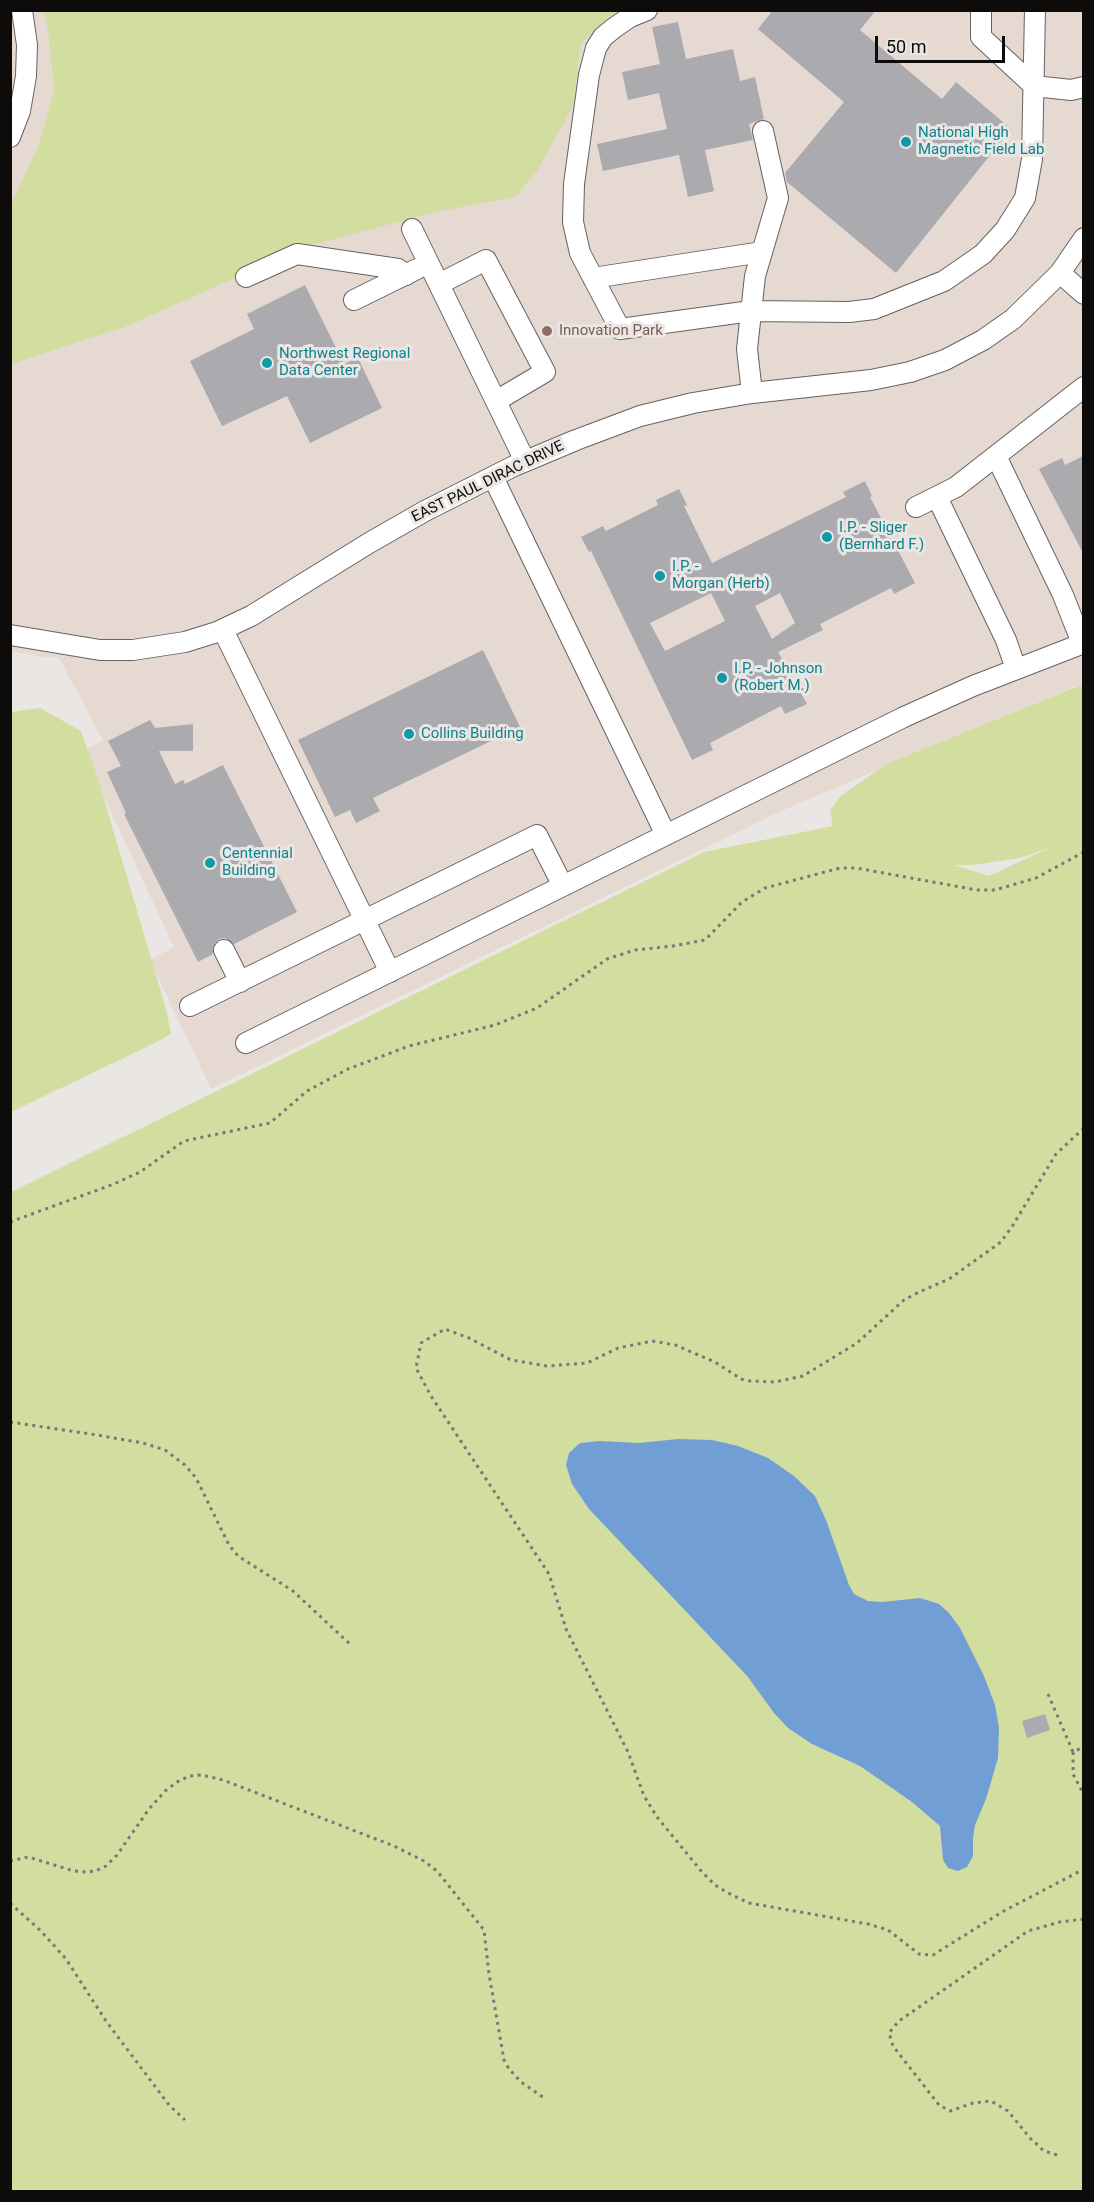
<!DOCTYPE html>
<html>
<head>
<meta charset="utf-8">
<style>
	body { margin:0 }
	#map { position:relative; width:1094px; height:2202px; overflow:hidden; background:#eae6e3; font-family:Roboto,sans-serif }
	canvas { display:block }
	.frame { position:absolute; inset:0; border:12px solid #0d0c0b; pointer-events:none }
	.scale { position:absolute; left:875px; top:36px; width:130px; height:27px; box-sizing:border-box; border:3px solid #0d0c0b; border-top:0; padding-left:8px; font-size:18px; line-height:21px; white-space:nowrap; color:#0d0c0b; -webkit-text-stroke:4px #eae6e3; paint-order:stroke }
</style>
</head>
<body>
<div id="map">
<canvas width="1094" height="2202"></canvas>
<div class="frame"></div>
<div class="scale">50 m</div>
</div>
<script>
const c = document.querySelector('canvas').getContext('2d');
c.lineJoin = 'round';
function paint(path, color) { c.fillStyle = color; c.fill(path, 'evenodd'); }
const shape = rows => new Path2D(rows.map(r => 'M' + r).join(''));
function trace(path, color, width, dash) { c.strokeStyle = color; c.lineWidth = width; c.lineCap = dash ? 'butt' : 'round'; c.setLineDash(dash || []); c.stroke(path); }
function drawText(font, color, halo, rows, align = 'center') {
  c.font = font + ' Roboto,sans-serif'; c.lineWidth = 6; c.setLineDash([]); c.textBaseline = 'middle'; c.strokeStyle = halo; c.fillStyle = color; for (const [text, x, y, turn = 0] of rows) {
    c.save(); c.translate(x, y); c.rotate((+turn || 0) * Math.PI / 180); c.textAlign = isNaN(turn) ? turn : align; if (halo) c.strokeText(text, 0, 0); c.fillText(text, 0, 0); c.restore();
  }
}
paint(shape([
	[11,11,1083,11,1083,683,781,811,211,1089,150,960,174,947,83,752,103,740,59,658,37,656,11,651]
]), '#e5d9d2');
paint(shape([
	[43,11,617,11,581,43,573,106,537,171,515,197,440,211,307,246,125,327,11,364,11,205,39,145,54,90,48,30],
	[1083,684,1083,2191,11,2192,11,1192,704,852,833,826,830,810,841,796,885,765],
	[1049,848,989,876,954,865,973,865,1020,858],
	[40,708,81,731,99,782,166,1009,171,1034,155,1043,11,1112,11,712]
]), '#d1dea0');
paint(shape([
	[678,1439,712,1440,738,1446,768,1458,794,1476,815,1496,826,1520,849,1585,854,1594,868,1601,882,1602,920,1598,939,1604,949,1613,960,1628,984,1676,995,1705,999,1728,998,1758,986,1799,975,1825,973,1838,973,1856,967,1867,958,1871,948,1868,943,1860,940,1826,912,1802,860,1766,812,1744,788,1728,774,1713,748,1677,589,1509,572,1484,566,1465,569,1453,580,1443,600,1441,639,1443]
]), '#719fd5');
paint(shape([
	[773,10,876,10,860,30,942,99,956,82,1011,129,896,273,787,182,785,173,844,102,758,29],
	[678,22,686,59,733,49,740,81,755,77,764,119,749,124,753,140,705,150,714,191,688,197,679,155,603,171,597,144,667,129,659,93,628,100,622,72,660,64,652,27],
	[305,285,344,364,358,358,382,408,310,443,287,396,222,426,190,361,254,329,247,314],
	[1083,456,1083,553,1039,469,1062,458,1065,465],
	[865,481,872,496,870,497,915,583,894,594,891,588,820,624,823,630,778,652,807,704,785,714,781,706,710,743,713,750,692,760,591,551,589,552,581,537,603,526,606,531,658,505,656,500,679,489,687,505,684,506,712,563,846,497,843,492],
	[711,593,725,621,665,651,650,623],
	[780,593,795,623,772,639,755,606],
	[483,650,520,727,373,798,380,811,356,823,350,810,335,817,298,740],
	[150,720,155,728,193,724,193,751,159,751,175,784,183,780,185,784,223,765,297,912,234,944,225,938,219,939,214,944,213,954,198,962,124,814,126,813,107,772,121,766,108,741],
	[1045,1714,1050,1730,1027,1738,1022,1721]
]), '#ababaf');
const minor = shape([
	[647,10,630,17,614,28,603,37,596,48,589,75,574,184,573,222,580,253,620,329,751,311,849,312,874,309,944,281,983,254,1005,230,1025,198,1032,159,1035,10],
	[981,10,981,37,1034,86,1071,90,1084,87],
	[10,137,20,111,26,76,27,45,22,10],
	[412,229,525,461],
	[1060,273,1084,294],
	[246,277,297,254,398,269,406,275],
	[593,278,762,252],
	[439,284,486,260,545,372,496,401],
	[354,300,417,269],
	[752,393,747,349,755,276,778,198,763,131],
	[996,456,1063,595,1082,643],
	[493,477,666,835],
	[937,497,1006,640,1016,669],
	[916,507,956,487,1084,387],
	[223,630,390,972],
	[10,635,100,650,133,650,185,642,217,632,251,616,369,543,425,511,514,466,576,440,640,416,693,403,752,393,871,380,910,372,945,360,983,340,1013,319,1060,273,1084,238],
	[224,950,240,982],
	[190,1006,537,835,563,886],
	[246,1043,904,717,973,686,1084,643]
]);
trace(minor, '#666260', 22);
trace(shape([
	[1084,1128,1056,1154,1013,1225,1001,1242,949,1279,919,1292,904,1300,857,1343,803,1376,775,1382,750,1381,741,1379,715,1362,675,1345,652,1341,618,1348,587,1363,547,1366,511,1360,469,1338,445,1329,421,1343,416,1368,431,1396,549,1574,566,1629,628,1752,644,1796,657,1817,702,1872,715,1885,728,1893,749,1903,868,1924,888,1930,919,1954,933,1955,1002,1912,1084,1869],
	[10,1222,114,1184,140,1172,184,1141,270,1123,307,1091,348,1069,409,1046,495,1025,537,1008,607,959,635,950,673,946,705,940,742,902,765,888,840,868,856,868,977,890,995,890,1036,878,1084,852],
	[10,1422,97,1435,143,1443,165,1450,185,1465,196,1478,229,1545,238,1556,293,1591,351,1645],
	[1048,1694,1073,1752,1084,1747],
	[1073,1752,1073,1774,1084,1795],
	[10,1861,28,1857,74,1871,86,1872,95,1871,106,1866,117,1855,149,1809,165,1791,177,1782,189,1776,202,1775,223,1780,394,1846,424,1861,437,1871,484,1930,489,1974,504,2060,509,2069,521,2082,544,2098],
	[10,1903,40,1930,66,1959,106,2021,169,2105,185,2120],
	[1057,2155,1044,2151,1030,2138,1008,2111,991,2101,973,2103,950,2111,939,2105,893,2046,889,2033,899,2021,1028,1931,1060,1922,1084,1919]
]), '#7a7775', 3, [3, 4.5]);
trace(minor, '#fff', 20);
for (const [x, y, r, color] of [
	[906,142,6,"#0f9aa8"],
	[547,331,6,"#8d6e63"],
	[267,363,6,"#0f9aa8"],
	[827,537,6,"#0f9aa8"],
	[660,576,6,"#0f9aa8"],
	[722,678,6,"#0f9aa8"],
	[409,734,6,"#0f9aa8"],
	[210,863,6,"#0f9aa8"]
]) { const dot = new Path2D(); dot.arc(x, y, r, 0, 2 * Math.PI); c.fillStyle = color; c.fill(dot); trace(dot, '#eae6e3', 2); }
drawText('15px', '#0d838f', '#eae6e3', [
	["National High",918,133],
	["Magnetic Field Lab",918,150],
	["Northwest Regional",279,354],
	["Data Center",279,371],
	["I.P. - Sliger",839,528],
	["(Bernhard F.)",839,545],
	["I.P. -",672,567],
	["Morgan (Herb)",672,584],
	["I.P. - Johnson",734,669],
	["(Robert M.)",734,686],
	["Collins Building",421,734],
	["Centennial",222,854],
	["Building",222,871]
], 'left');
drawText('15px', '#785e54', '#eae6e3', [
	["Innovation Park",559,331]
], 'left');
drawText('15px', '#0d0c0b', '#eae6e3', [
	["EAST PAUL DIRAC DRIVE",488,482,-26]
]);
</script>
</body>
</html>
